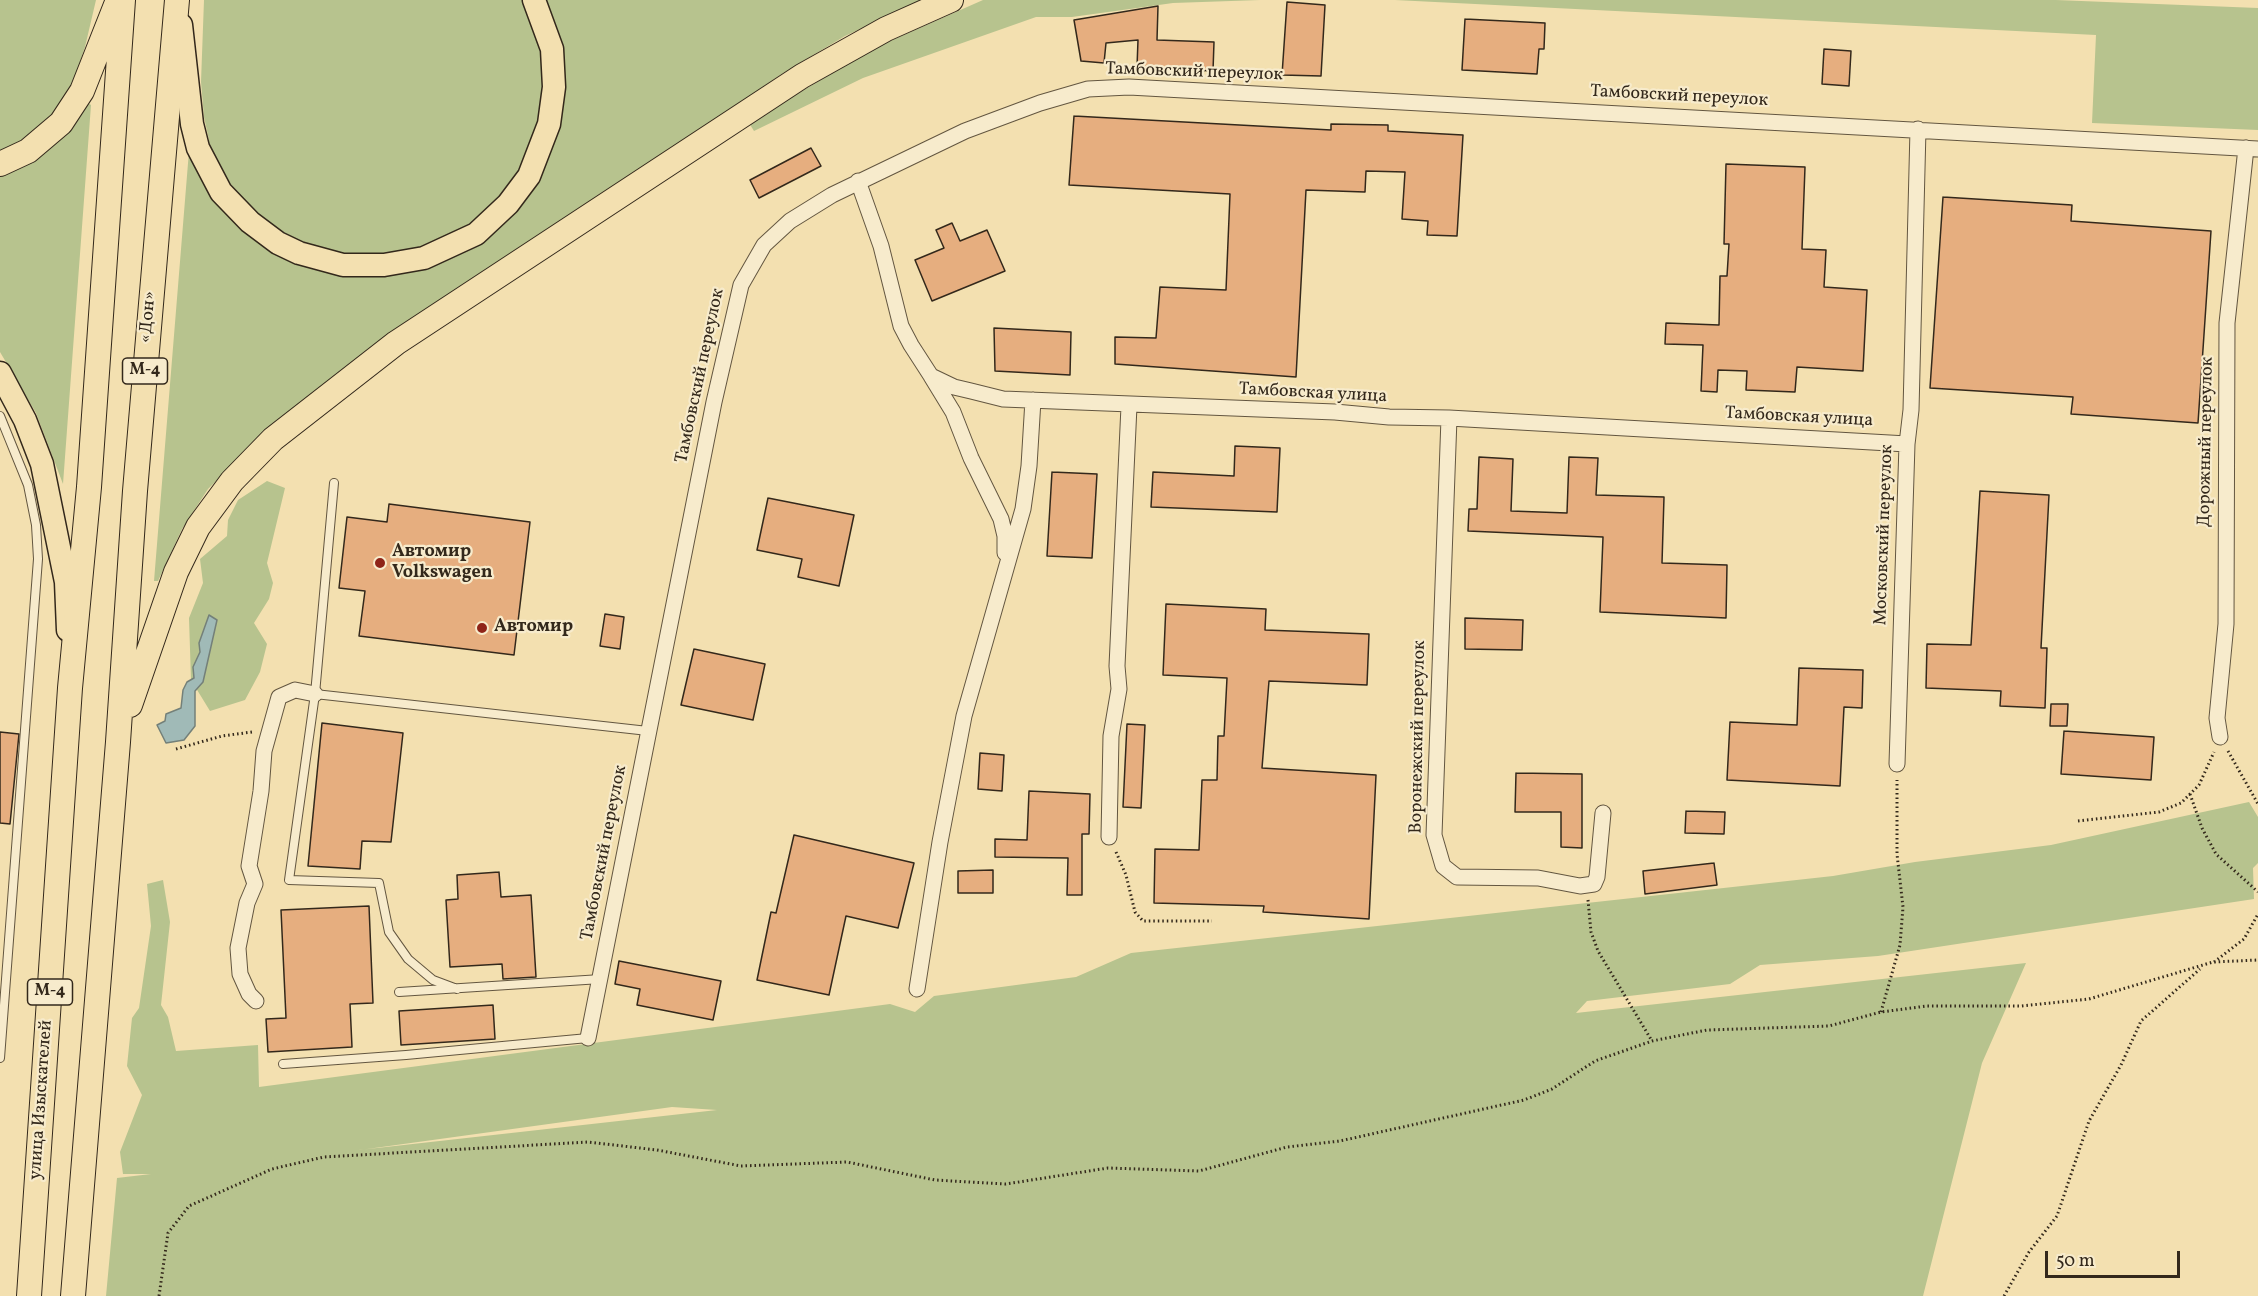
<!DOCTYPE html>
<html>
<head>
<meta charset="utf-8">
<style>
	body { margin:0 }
	#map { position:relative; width:2258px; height:1296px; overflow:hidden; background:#f3e0b0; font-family:Vollkorn,serif }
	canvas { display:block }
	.scale { position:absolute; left:2045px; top:1251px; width:135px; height:27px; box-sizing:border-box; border:3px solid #33281b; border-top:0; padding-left:8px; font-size:18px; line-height:21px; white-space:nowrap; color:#33281b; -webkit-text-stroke:4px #f7ebcc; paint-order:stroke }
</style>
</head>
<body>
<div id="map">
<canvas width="2258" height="1296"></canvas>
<div class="scale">50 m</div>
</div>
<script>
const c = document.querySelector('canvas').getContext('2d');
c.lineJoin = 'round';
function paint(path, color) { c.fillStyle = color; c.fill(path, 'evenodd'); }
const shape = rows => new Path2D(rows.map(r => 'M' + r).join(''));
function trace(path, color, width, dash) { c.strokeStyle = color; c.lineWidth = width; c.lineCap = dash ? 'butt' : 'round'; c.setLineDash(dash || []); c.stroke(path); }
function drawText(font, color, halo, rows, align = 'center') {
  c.font = font + ' Vollkorn,serif'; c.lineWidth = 4.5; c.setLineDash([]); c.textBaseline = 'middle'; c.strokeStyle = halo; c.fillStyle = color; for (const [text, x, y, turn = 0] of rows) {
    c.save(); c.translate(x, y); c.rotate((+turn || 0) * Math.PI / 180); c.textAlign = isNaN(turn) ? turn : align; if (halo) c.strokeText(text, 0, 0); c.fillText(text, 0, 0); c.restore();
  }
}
paint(shape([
	[0,0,96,0,85,47,70,91,91,105,63,484,36,413,0,352],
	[204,0,923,0,845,36,780,75,274,424,208,489,182,529,158,581,154,581,189,151,209,140,204,117,201,82],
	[983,0,1260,0,1173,3,1072,17,1036,17,863,78,754,131,749,123,872,49],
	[1395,0,2056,0,2258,8,2258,130,2092,123,2096,35],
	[267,481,285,488,267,563,273,583,269,599,254,623,267,644,260,672,245,700,210,711,191,680,189,618,203,583,200,559,227,536,228,520,238,500],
	[2249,802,2258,817,2258,863,2253,868,2254,899,1878,956,1760,965,1730,984,1587,1001,1576,1013,2026,963,1982,1063,1923,1296,106,1296,117,1178,151,1174,123,1174,120,1152,142,1095,127,1066,132,1018,139,1008,151,926,147,884,163,880,170,922,161,1005,168,1017,176,1051,258,1045,259,1087,890,1004,915,1012,934,996,1076,977,1131,953,1833,876,1915,862,2051,845],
	[672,1107,717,1110,359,1150,360,1150]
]), '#b7c38e');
const water = shape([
	[209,615,217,620,203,682,195,691,195,726,184,740,166,743,157,725,165,721,166,714,181,708,183,690,187,682,194,678,193,667,200,652,199,643,209,615]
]);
paint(water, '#a0bab7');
trace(water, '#748079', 1.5);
const building = shape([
	[1287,2,1325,5,1321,76,1282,75,1287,2],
	[1158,6,1157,40,1214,42,1213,71,1137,67,1138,40,1106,43,1104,63,1081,61,1074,20,1158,6],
	[1465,19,1545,23,1544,49,1539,49,1537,74,1462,70,1465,19],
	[1824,49,1851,51,1849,86,1822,84,1824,49],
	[1074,116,1331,130,1331,124,1388,125,1388,131,1463,135,1457,236,1427,235,1428,221,1402,219,1405,172,1366,171,1365,192,1306,190,1296,377,1115,364,1115,337,1156,338,1160,287,1226,290,1230,194,1069,185,1074,116],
	[811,148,821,166,759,198,750,180,811,148],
	[1726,164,1805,167,1802,249,1826,250,1824,287,1867,290,1863,371,1797,367,1795,392,1746,390,1747,371,1718,370,1717,392,1701,391,1703,345,1665,344,1666,323,1719,325,1720,276,1727,276,1729,244,1724,244,1726,164],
	[1943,197,2072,205,2071,221,2211,231,2198,423,2071,414,2073,397,1930,388,1943,197],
	[952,223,960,241,987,230,1005,271,932,301,915,260,944,248,936,230,952,223],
	[994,328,1071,332,1070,375,995,371,994,328],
	[1235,446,1280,448,1277,512,1151,507,1153,472,1234,476,1235,446],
	[1479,457,1513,459,1511,511,1567,513,1569,457,1598,458,1596,495,1664,497,1662,563,1727,565,1726,618,1600,612,1603,537,1468,531,1469,509,1477,509,1479,457],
	[1052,472,1097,474,1092,558,1047,556,1052,472],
	[1980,491,2049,495,2041,648,2047,648,2045,708,2000,706,2001,691,1926,688,1927,644,1971,645,1980,491],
	[768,498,854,515,839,586,798,577,802,559,757,550,768,498],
	[389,504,530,522,514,655,359,636,365,591,339,588,347,517,387,522,389,504],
	[1166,604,1266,609,1265,630,1369,634,1367,685,1269,681,1262,768,1376,775,1369,919,1263,912,1264,906,1154,903,1155,849,1199,850,1202,780,1217,780,1218,736,1224,736,1227,678,1163,675,1166,604],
	[605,614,624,617,620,649,600,646,605,614],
	[1465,618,1523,620,1522,650,1465,649,1465,618],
	[694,649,765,664,753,720,681,705,694,649],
	[1799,668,1863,670,1862,708,1844,707,1840,786,1727,780,1730,722,1797,725,1799,668],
	[2051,704,2068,704,2067,726,2050,726,2051,704],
	[322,723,403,733,391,842,362,841,360,869,308,866,322,723],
	[1127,724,1145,725,1141,808,1123,807,1127,724],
	[2064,731,2154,737,2151,780,2061,774,2064,731],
	[0,732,19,734,10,824,0,823,0,732],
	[980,753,1004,755,1002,791,978,789,980,753],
	[1516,773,1582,774,1582,848,1561,847,1561,812,1515,812,1516,773],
	[1029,791,1090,794,1089,834,1082,834,1082,895,1067,895,1068,858,995,857,995,839,1027,840,1029,791],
	[1686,811,1725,812,1724,834,1685,833,1686,811],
	[794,835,914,863,898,928,846,916,829,995,757,980,771,912,776,913,794,835],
	[1714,863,1717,885,1645,894,1643,871,1714,863],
	[993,870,993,893,958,893,958,871,993,870],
	[499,872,501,897,531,895,536,977,503,979,502,964,450,967,446,900,458,899,457,875,499,872],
	[369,906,373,1003,350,1004,352,1047,268,1052,266,1019,286,1018,281,910,369,906],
	[619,961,721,981,713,1020,637,1005,640,989,615,984,619,961],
	[493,1005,495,1039,401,1045,399,1011,493,1005]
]);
paint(building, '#e6ae7f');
trace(building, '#33281b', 1.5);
const service = shape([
	[0,416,28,485,36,525,38,559,0,1058],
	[334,483,315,694,289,880,379,883,389,932,408,959,433,980,457,989],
	[315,694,648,731],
	[399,992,601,979],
	[283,1064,406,1055,588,1038]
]);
const minor = shape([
	[858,181,881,246,901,326,911,345,931,376,954,387,971,391,1003,399,1335,412,1389,417,1449,418,1907,444],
	[931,376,953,412,971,458,1001,519,1005,536,1005,553],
	[1449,418,1434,835,1443,866,1457,877,1538,878,1580,886,1594,884,1597,877,1603,813],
	[2220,737,2217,718,2226,624,2227,323,2246,148],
	[1897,764,1907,444,1911,410,1918,129],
	[1109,837,1111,736,1119,689,1117,666,1129,406],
	[917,989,940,842,964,716,1023,509,1029,466,1033,400],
	[256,1001,249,994,240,974,238,948,247,903,255,884,249,866,261,791,264,751,279,697,295,690,315,694],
	[588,1038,714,402,741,285,764,245,790,221,832,195,965,131,1040,103,1088,89,1129,87,2258,149]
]);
const primary = shape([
	[181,25,192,124,198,148,221,192,250,222,278,243,299,253,343,265,384,265,424,258,476,234,508,204,529,176,549,124,554,87,552,49,534,0],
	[0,373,25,420,42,464,66,582,68,630]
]);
const trunk = shape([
	[0,164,28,151,61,123,82,91,116,5],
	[130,705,176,572,198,527,232,481,273,439,396,343,802,76,886,29,951,0],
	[29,1296,70,688,89,487,123,0],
	[73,1296,118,742,135,491,177,0]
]);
trace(service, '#635640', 10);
trace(minor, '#635640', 17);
trace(primary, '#33281b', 25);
trace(trunk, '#33281b', 26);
trace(shape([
	[176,749,222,736,252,732],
	[2228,751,2258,804],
	[2190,794,2202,828,2216,854,2258,892],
	[2078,821,2159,812,2181,803,2199,785,2214,752],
	[1116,852,1126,875,1135,912,1143,921,1212,921],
	[1588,900,1591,932,1598,951,1652,1041],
	[2214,962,2244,939,2258,914],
	[1881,1012,1900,945,1903,907,1897,854,1897,780],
	[159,1296,168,1233,189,1206,272,1169,324,1157,588,1142,657,1150,741,1166,847,1162,935,1180,1006,1184,1108,1168,1199,1171,1287,1147,1340,1141,1524,1100,1552,1089,1595,1061,1652,1041,1707,1030,1829,1026,1881,1012,1927,1006,2021,1006,2089,999,2213,962,2258,960],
	[2004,1296,2029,1252,2057,1216,2089,1121,2121,1065,2141,1021,2200,969]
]), '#33281b', 3, [1.5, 3]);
trace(service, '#f7ebcc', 8);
trace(minor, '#f7ebcc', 15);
trace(primary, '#f3e0b0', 22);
trace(trunk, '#f3e0b0', 24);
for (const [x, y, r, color] of [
	[380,563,6,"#8f2418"],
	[482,628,6,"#8f2418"]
]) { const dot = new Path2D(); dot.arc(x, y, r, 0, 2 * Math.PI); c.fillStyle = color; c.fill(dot); trace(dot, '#f7ebcc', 2); }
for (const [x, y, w] of [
	[145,371,45],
	[50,992,45]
]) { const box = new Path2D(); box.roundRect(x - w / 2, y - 13, w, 26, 4.5); c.fillStyle = '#f7ebcc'; c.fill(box); trace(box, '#33281b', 1.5); }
drawText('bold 16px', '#33281b', null, [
	["М-4",145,371],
	["М-4",50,992]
]);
drawText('18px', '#33281b', '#f7ebcc', [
	["Тамбовский переулок",1194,73,2],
	["Тамбовский переулок",1679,97,3],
	["«Дон»",149,317,-85],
	["Тамбовский переулок",701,376,-78],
	["Тамбовская улица",1313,394,3],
	["Тамбовская улица",1799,418,3],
	["Дорожный переулок",2207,442,-89],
	["Московский переулок",1885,535,-88],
	["Воронежский переулок",1419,737,-89],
	["Тамбовский переулок",605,853,-79],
	["улица Изыскателей",42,1100,-86]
]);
drawText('bold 18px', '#33281b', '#f7ebcc', [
	["Автомир",392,553],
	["Volkswagen",392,574],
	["Автомир",494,628]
], 'left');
</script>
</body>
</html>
